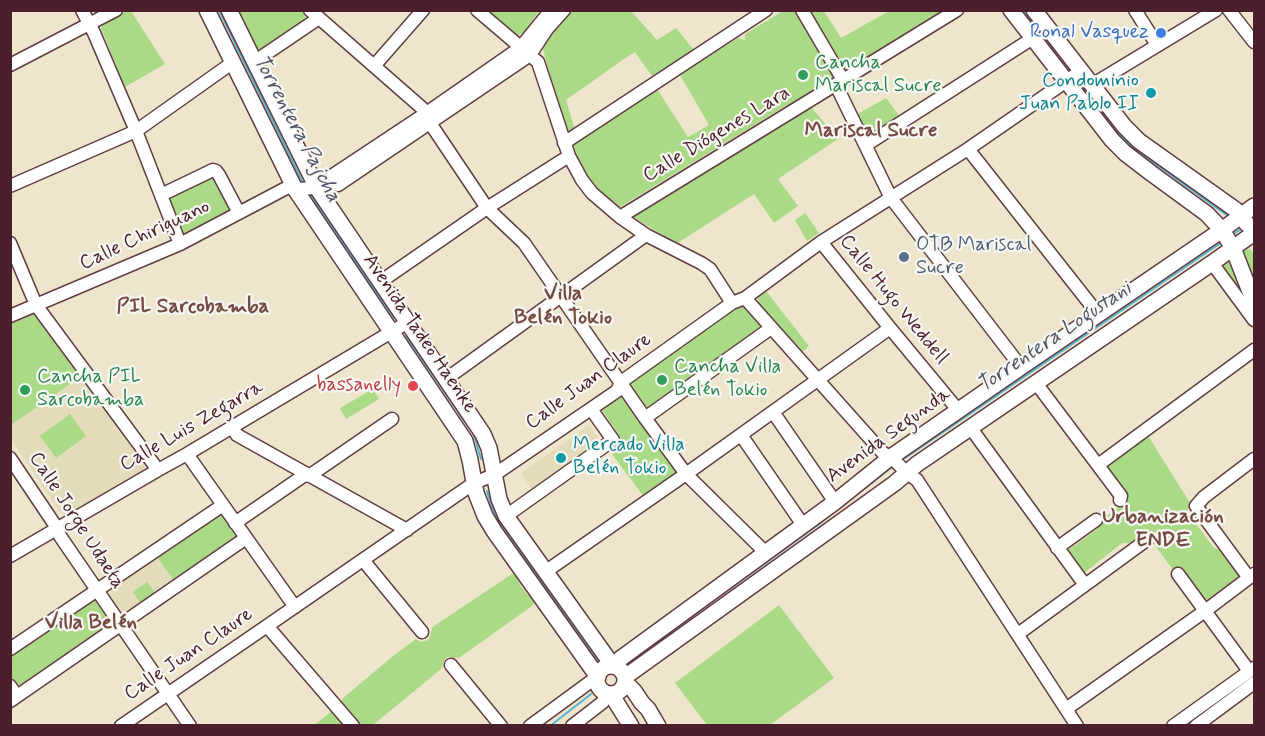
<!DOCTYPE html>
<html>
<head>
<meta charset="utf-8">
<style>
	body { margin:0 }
	#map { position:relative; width:1265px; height:736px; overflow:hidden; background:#ede6cc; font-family:Mynerve,sans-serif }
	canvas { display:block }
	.frame { position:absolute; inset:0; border:12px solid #4a1f2b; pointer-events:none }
</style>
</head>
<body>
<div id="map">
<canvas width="1265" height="736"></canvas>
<div class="frame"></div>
</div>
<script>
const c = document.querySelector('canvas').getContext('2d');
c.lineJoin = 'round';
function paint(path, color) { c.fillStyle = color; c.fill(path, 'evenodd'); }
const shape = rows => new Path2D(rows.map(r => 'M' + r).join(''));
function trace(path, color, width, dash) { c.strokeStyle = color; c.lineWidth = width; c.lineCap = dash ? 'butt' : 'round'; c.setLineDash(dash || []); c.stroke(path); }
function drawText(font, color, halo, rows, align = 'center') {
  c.font = font + ' Mynerve,sans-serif'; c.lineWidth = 4.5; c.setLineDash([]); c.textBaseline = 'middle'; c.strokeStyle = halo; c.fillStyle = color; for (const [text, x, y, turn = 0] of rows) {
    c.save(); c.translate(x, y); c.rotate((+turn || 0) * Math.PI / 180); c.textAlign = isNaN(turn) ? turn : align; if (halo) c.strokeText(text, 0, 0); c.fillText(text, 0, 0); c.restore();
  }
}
paint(shape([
	[80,377,145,466,144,470,68,514,64,514,60,513,11,439,10,425],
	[589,425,602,443,533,491,521,473],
	[157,558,175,583,125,617,123,616,109,595,109,591]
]), '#e3dcba');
paint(shape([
	[630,10,657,40,676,28,694,50,652,76,635,52,624,59,566,100,575,130,568,134,565,129,546,61,543,49,550,35,572,11],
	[127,11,131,11,165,64,125,87,101,28,103,24],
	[237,11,302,11,304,13,306,20,260,51,257,50],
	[483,11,539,11,524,32,517,36,511,35],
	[783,11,795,11,833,75,833,78,832,80,794,104,790,106,787,105,620,207,600,192,586,174,571,146,657,89,688,137,709,125,680,75,738,38,745,40,745,34],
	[807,11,824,11,841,38,889,11,947,11,844,74],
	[886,98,900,117,866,138,856,115],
	[811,107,838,139,778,179,798,206,774,223,754,194,676,244,634,217],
	[212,174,232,209,229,211,185,235,182,233,168,199,168,196],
	[805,213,819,233,807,241,795,220],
	[1247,248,1251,250,1254,254,1254,286,1243,256,1243,251],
	[1227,260,1231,262,1248,302,1219,266],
	[766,291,809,346,800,354,758,306,758,297],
	[740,305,747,307,763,325,763,328,647,411,628,383],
	[29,314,37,314,83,375,11,425,11,322],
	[373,389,379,399,346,419,340,408],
	[619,396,623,397,676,470,675,474,644,497,609,450,622,440,602,410,603,407],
	[70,414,86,436,56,458,40,436],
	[1147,434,1190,503,1187,512,1214,548,1222,550,1239,573,1239,578,1209,600,1203,599,1179,568,1173,570,1149,537,1133,543,1122,543,1083,574,1067,551,1096,530,1098,522,1123,504,1106,466,1107,464],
	[221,512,238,536,239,538,176,584,155,554],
	[515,572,520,585,528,595,533,599,534,603,532,606,459,658,448,657,445,659,441,669,373,725,359,725,342,706,342,699,393,656,416,639,421,642,428,640,430,637,432,628,434,626],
	[147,582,156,594,141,604,133,592],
	[94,596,113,623,20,690,11,680,10,652],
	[779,605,834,678,770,725,707,725,675,683],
	[332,711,334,711,348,726,313,726]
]), '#abda87');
trace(shape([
	[219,10,303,183],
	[1022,10,1067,69],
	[1080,85,1116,131,1128,144,1228,216],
	[309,193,394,318],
	[1235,233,1243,228],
	[406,336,474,435,481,459],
	[905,458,1222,242],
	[487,491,492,508,499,521,597,661],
	[680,625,819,524,892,467],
	[628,665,651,646],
	[624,700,640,726],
	[550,726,591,694]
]), '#54b5d3', 2);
const minor = shape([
	[82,10,94,33,136,131,180,244],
	[310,10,422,108,430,123,487,208,524,243,645,418,686,474,766,553],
	[477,10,538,62,569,156,582,180,592,193,620,217,646,235,701,263,710,269,732,303],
	[802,10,843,80],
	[1135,10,1157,45],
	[1229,10,1254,42],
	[254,62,319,18],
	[10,65,116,10],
	[374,66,423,10],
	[836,85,891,198,1021,367],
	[1092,85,1216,10],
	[564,143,766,10],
	[866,145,1033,38],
	[968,149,1098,314],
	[328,183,338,185,530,55,547,29,564,10],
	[10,186,136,131,232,63],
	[295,189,317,188,328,183,333,175,425,114,520,48,551,10],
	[161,195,213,170,216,171,219,175,239,213],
	[620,217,957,10],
	[821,242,890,328,958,410],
	[10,243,36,305,158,470],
	[1212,263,1254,320],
	[380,282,487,208,569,156],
	[745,298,883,453,891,457,907,473,917,480,1077,726],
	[10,316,180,244,292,185],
	[446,379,646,235],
	[1036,383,1121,496,1120,500],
	[773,412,835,502],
	[645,418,771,328],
	[232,427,237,435,407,530],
	[970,427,1085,585],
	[741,435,803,525],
	[187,454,295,607],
	[10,458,57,528,60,536,190,726],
	[1098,465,1254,350],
	[309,476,392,419],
	[506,516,613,440,591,409],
	[235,523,306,474],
	[1057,548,1096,520],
	[10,556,158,470,187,454,408,322],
	[363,560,422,632],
	[545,572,686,474,890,328],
	[1178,574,1249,671],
	[1249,578,1196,506,1204,497,1254,459],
	[267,626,353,726],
	[1018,634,1148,539],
	[10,649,223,505],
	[451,665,501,726],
	[10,686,17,696],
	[10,701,246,538],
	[1066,709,1205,611,1254,574],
	[121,726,267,626,474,483,494,475,617,391,621,382,732,303,745,298,821,242,968,149,1081,71],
	[530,726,590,682,597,679],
	[572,726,603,702,606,693],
	[1173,726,1254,668],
	[1196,726,1254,683]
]);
const major = shape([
	[207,10,295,189,465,441,470,460,476,493,485,516,494,531,598,677],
	[229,10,317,188,483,434,489,448,499,499,506,516,613,666],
	[1011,10,1112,140,1125,153,1151,173,1207,214,1222,230,1233,248,1254,302],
	[1034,10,1124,126,1139,141,1236,210,1247,224],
	'597 680a14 14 0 1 1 28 0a14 14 0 1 1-28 0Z',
	[616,667,620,659,835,502,891,457,1021,367,1222,230,1254,206],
	[625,677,895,483,917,464,1212,263,1254,233],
	[625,682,634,691,642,703,648,709,658,726],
	[611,694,631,726]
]);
trace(minor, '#623d43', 15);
trace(major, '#623d43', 18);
trace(minor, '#fff', 12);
trace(major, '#fff', 15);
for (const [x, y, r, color] of [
	[1161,33,6,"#3f7fe0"],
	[803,75,6,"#2e9e5b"],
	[1151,93,6,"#0f9aa8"],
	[904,257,6,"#5c6f8a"],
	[662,380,6,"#2e9e5b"],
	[413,386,6,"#e0444e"],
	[25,390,6,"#2e9e5b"],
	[561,458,6,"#0f9aa8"]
]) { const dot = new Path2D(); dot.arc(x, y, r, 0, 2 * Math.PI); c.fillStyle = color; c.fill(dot); trace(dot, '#f6f6f2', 2); }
drawText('20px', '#366cbe', '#f6f6f2', [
	["Ronal Vasquez",1149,33]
], 'right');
drawText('20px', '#27864d', '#f6f6f2', [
	["Cancha",815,64],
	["Mariscal Sucre",815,87],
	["Cancha Villa",674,368],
	["Belén Tokio",674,391],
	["Cancha PIL",37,378],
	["Sarcobamba",37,401]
], 'left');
drawText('20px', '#0d838f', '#f6f6f2', [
	["Condominio",1139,82],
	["Juan Pablo II",1139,105],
	["Mercado Villa",573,446,"left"],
	["Belén Tokio",573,469,"left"]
], 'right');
drawText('20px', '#4a1f2b', '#f6f6f2', [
	["Calle Diógenes Lara",717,135,-31],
	["Calle Chiriguano",145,236,-25],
	["Calle Hugo Weddell",893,300,51],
	["Avenida Tadeo Haenke",419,334,56],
	["Calle Juan Claure",589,382,-36],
	["Calle Luis Zegarra",192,427,-30],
	["Avenida Segunda",889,436,-36],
	["Calle Jorge Udaeta",76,521,57],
	["Calle Juan Claure",189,655,-34]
]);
drawText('20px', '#4e5e75', '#f6f6f2', [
	["OTB Mariscal",916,246],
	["Sucre",916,269]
], 'left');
drawText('20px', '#be3a42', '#f6f6f2', [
	["bassanelly",401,386]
], 'right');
drawText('italic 21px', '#4e5466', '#f6f6f2', [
	["Torrentera Pajcha",296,129,62],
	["Torrentera Logustani",1055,338,-34]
]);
drawText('bold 21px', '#764b42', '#f6f6f2', [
	["Mariscal Sucre",871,132],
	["Villa",563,295],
	["Belén Tokio",563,319],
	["PIL Sarcobamba",193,308],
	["Urbanización",1163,518],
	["ENDE",1163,542],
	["Villa Belén",91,624]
]);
</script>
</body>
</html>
